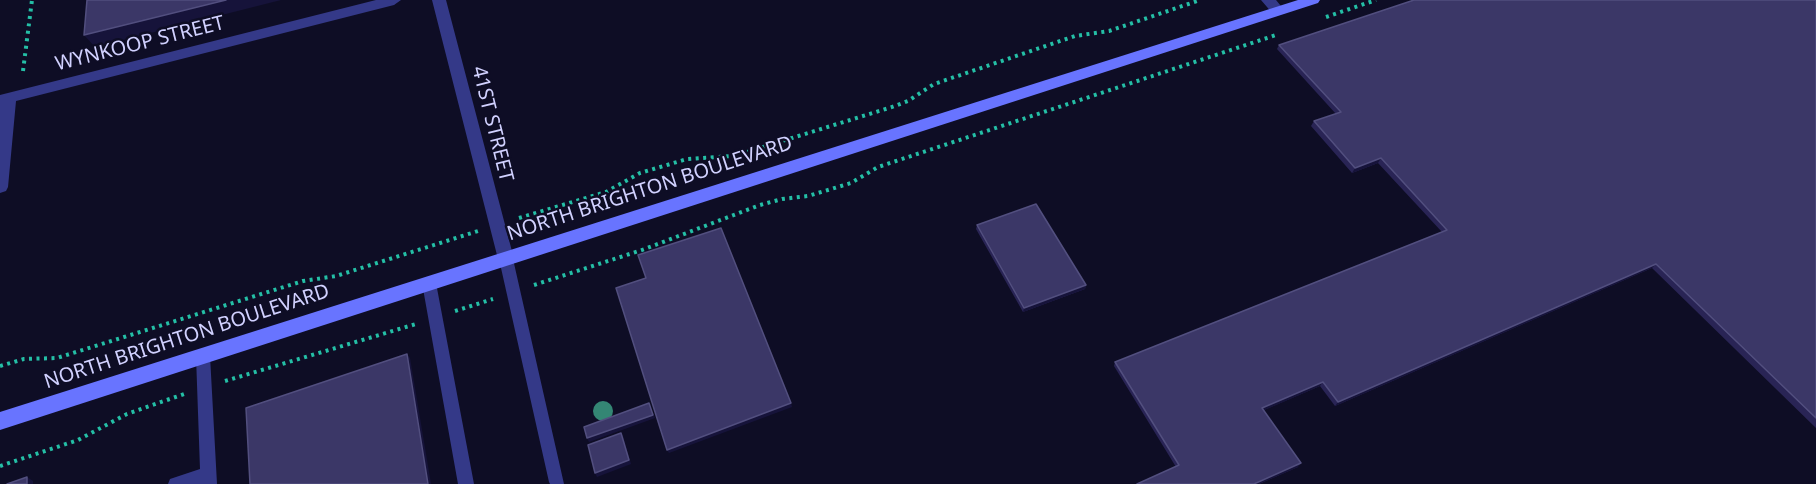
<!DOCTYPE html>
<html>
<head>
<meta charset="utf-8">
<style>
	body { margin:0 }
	canvas { display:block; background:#0e0d25 }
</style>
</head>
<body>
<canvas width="1816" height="484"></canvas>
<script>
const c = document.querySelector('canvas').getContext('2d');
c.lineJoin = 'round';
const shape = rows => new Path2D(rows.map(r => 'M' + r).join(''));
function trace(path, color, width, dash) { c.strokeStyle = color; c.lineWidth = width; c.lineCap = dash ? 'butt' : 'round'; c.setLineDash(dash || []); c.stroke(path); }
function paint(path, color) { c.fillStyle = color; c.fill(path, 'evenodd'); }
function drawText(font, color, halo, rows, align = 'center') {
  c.font = font + ' "Noto Sans",sans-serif'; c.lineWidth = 5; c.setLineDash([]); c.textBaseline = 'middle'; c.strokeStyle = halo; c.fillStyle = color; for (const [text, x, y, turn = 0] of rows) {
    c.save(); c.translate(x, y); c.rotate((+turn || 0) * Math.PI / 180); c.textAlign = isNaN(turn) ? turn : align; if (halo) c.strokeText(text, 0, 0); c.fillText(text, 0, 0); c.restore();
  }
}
trace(shape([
	[1326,17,1376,0],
	[23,71,32,0],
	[519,218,606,192,640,173,687,159,734,156,892,107,908,101,934,84,1075,36,1109,31,1200,0],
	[534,285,642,250,760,205,782,199,808,196,851,183,878,167,1276,35],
	[455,311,493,299],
	[0,366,24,359,57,358,303,281,336,276,478,231],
	[225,381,416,324],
	[0,466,78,440,127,414,184,394]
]), '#24bfa6', 4, [3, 4.5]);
paint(shape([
	[506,253,511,255,513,259,564,484,550,484,549,482,499,259,501,255,506,253],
	[429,277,434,279,436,283,474,484,458,484,422,283,424,279,429,277],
	[203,350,208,351,210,356,217,484,168,484,170,479,200,469,196,356,198,351,203,350]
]), '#343988');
paint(shape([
	[376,0,401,0,394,5,16,101,8,187,6,191,0,193,0,95,376,0],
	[432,0,446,0,514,259,512,264,506,266,500,264,498,259,432,0],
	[1261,0,1276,0,1285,11,1283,14,1273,14,1261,0]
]), '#343988');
paint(shape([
	[1298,0,1320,0,1318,3,0,430,0,412,1298,0]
]), '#6874ff');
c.fillStyle = '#348674';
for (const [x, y] of [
	[603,411]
]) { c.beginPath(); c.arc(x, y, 10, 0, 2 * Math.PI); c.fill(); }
paint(shape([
	[1816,0,1816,428,1652,268,1335,406,1320,386,1264,410,1298,467,1259,484,1136,484,1176,467,1114,366,1115,362,1442,232,1378,163,1352,173,1311,126,1314,121,1336,114,1277,49,1279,45],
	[977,225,1086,285,1085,289,1023,312,976,229]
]), '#292455');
paint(shape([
	[226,0,281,0,95,47,84,35],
	[1381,158,1378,163,1352,173,1355,168],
	[1656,264,1652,268,1335,406,1338,402],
	[1086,285,1085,289,1023,312,1024,308],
	[407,354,410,358,431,484,428,484],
	[1323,382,1320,386,1260,412,1262,408],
	[649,403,655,418,589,442,587,438],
	[791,403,792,407,669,453,667,450],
	[621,433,623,436,631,464,597,477,595,473],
	[1301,463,1298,467,1259,484,1254,484],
	[27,477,33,481,33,484,27,484]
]), '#16133a');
const building = shape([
	[87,0,226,0,84,35,87,0],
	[1414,0,1816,0,1816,418,1656,264,1338,402,1323,382,1262,408,1301,463,1254,484,1137,484,1179,465,1115,362,1447,230,1381,158,1355,168,1314,121,1341,112,1279,45,1414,0],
	[1036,204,1086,285,1024,308,977,225,1036,204],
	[721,228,791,403,667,450,616,288,646,278,638,255,721,228],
	[407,354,428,484,250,484,246,408,407,354],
	[649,403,653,415,587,438,584,427,649,403],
	[621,433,629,460,595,473,588,445,621,433],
	[27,477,27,484,7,484,27,477]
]);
paint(building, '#3b3767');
trace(building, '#524f7f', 1.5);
drawText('20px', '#d1d1ff', '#0e0d25', [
	["WYNKOOP STREET",140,44,-14],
	["41ST STREET",492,124,76],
	["NORTH BRIGHTON BOULEVARD",650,189,-18],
	["NORTH BRIGHTON BOULEVARD",187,337,-18]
]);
</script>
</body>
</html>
